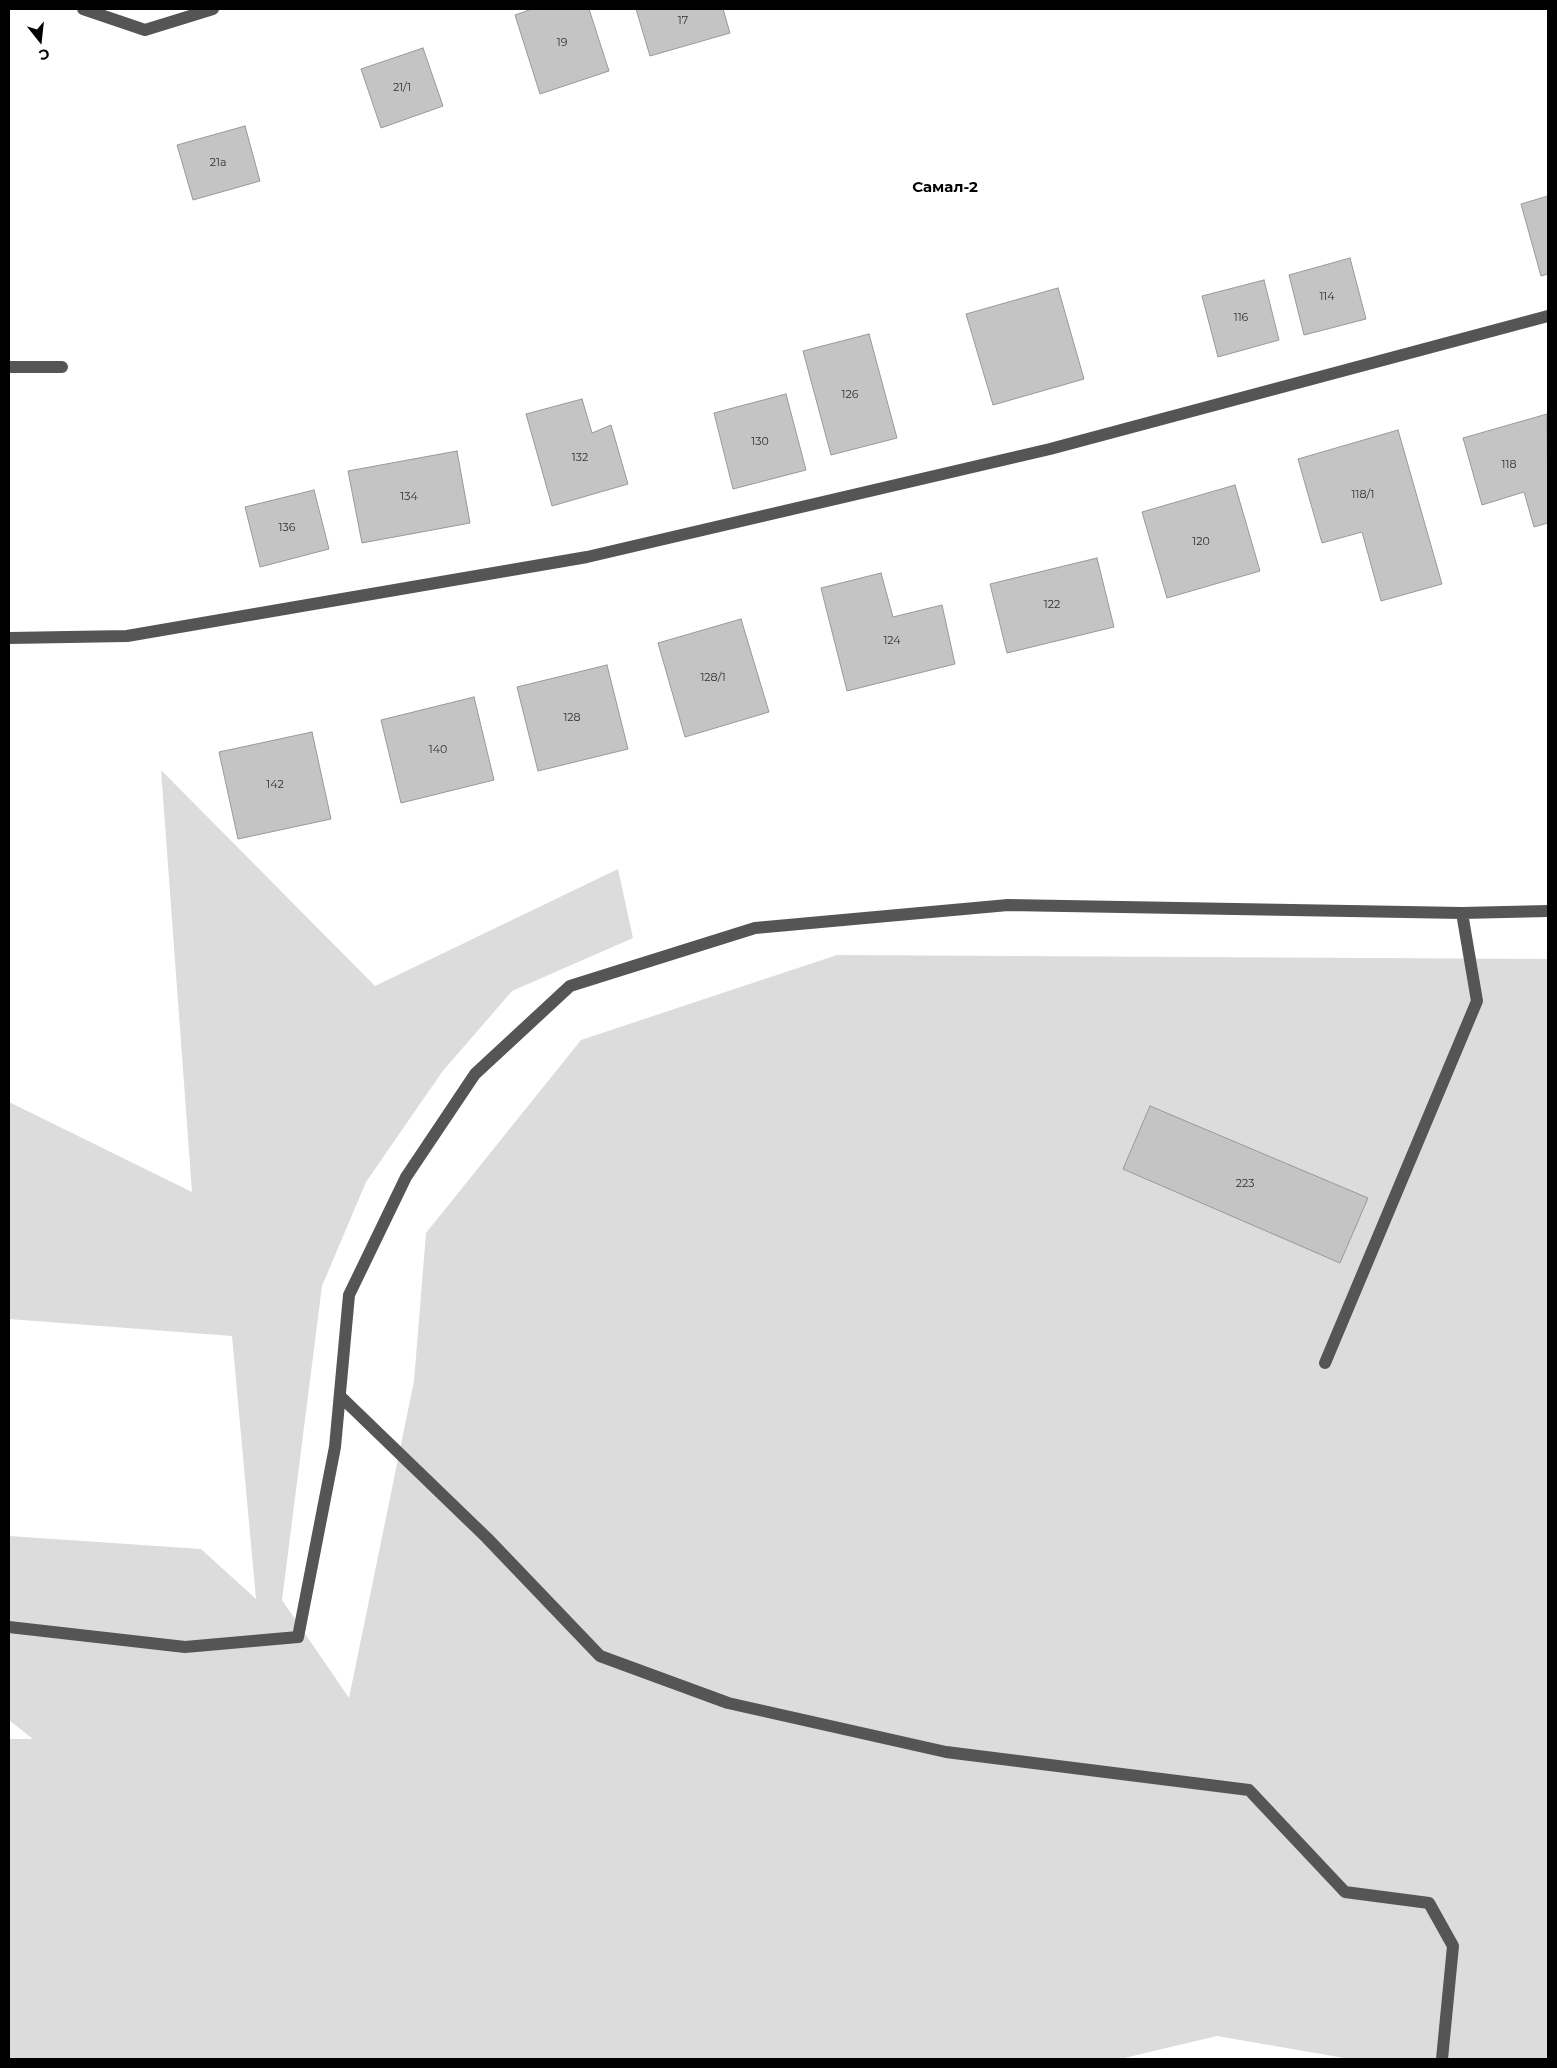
<!DOCTYPE html>
<html>
<head>
<meta charset="utf-8">
<style>
	body { margin:0 }
	#map { position:relative; width:1557px; height:2068px; overflow:hidden; background:#fff; font-family:Montserrat,sans-serif }
	canvas { display:block }
	.frame { position:absolute; inset:0; border:10px solid #000; pointer-events:none }
	.north { position:absolute; left:15px; top:15px; width:50px; height:50px; -webkit-text-stroke:4px #fff; paint-order:stroke; rotate:164deg; font-size:14px; font-weight:700; line-height:20px; text-align:center; color:#000 }
	.north::after { content:''; display:block; margin:auto; width:18px; height:22px; background:#000; clip-path:polygon(50% 0,100% 100%,50% 72%,0 100%) }
</style>
</head>
<body>
<div id="map">
<canvas width="1557" height="2068"></canvas>
<div class="frame"></div>
<div class="north">С</div>
</div>
<script>
const c = document.querySelector('canvas').getContext('2d');
c.lineJoin = 'round';
function paint(path, color) { c.fillStyle = color; c.fill(path, 'evenodd'); }
const shape = rows => new Path2D(rows.map(r => 'M' + r).join(''));
function trace(path, color, width, dash) { c.strokeStyle = color; c.lineWidth = width; c.lineCap = dash ? 'butt' : 'round'; c.setLineDash(dash || []); c.stroke(path); }
function drawText(font, color, halo, rows, align = 'center') {
  c.font = font + ' Montserrat,sans-serif'; c.lineWidth = 4.5; c.setLineDash([]); c.textBaseline = 'middle'; c.strokeStyle = halo; c.fillStyle = color; for (const [text, x, y, turn = 0] of rows) {
    c.save(); c.translate(x, y); c.rotate((+turn || 0) * Math.PI / 180); c.textAlign = isNaN(turn) ? turn : align; if (halo) c.strokeText(text, 0, 0); c.fillText(text, 0, 0); c.restore();
  }
}
paint(shape([
	[161,770,375,986,618,869,633,938,512,991,442,1072,366,1182,322,1286,282,1600,349,1698,414,1381,426,1233,581,1040,837,955,1548,959,1548,2059,1350,2059,1217,2036,1120,2059,9,2059,9,1739,33,1739,9,1720,9,1536,201,1549,256,1599,232,1336,9,1319,9,1102,192,1192]
]), '#dcdcdc');
const building = shape([
	[532,9,589,9,609,71,540,94,515,15,532,9],
	[636,9,723,9,730,33,650,56,636,9],
	[423,48,443,106,381,128,361,69,423,48],
	[245,126,260,181,193,200,177,145,245,126],
	[1548,196,1548,274,1541,276,1521,204,1548,196],
	[1350,258,1366,319,1304,335,1289,275,1350,258],
	[1264,280,1279,340,1218,357,1202,296,1264,280],
	[1058,288,1084,379,993,405,966,314,1058,288],
	[869,334,897,438,831,455,803,351,869,334],
	[786,394,806,470,733,489,714,413,786,394],
	[582,399,592,433,611,425,628,484,552,506,526,414,582,399],
	[1547,414,1548,523,1534,527,1524,492,1482,505,1463,438,1547,414],
	[1398,430,1442,584,1381,601,1362,532,1322,543,1298,459,1398,430],
	[457,451,470,523,362,543,348,471,457,451],
	[1235,485,1260,571,1167,598,1142,512,1235,485],
	[314,490,329,549,260,567,245,507,314,490],
	[1097,558,1114,627,1007,653,990,584,1097,558],
	[881,573,893,617,942,605,955,664,847,691,821,588,881,573],
	[741,619,769,712,685,737,658,643,741,619],
	[607,665,628,749,538,771,517,687,607,665],
	[474,697,494,780,401,803,381,720,474,697],
	[312,732,331,819,238,839,219,752,312,732],
	[1150,1106,1368,1198,1340,1263,1123,1169,1150,1106]
]);
paint(building, '#c4c4c4');
trace(building, '#999', 1);
trace(shape([
	[83,9,145,30,213,9],
	[9,367,62,367],
	[9,638,127,636,587,557,1050,449,1548,316],
	[1325,1363,1477,1001,1462,913],
	[340,1396,487,1538,600,1656,728,1703,946,1752,1249,1790,1345,1892,1429,1903,1453,1946,1442,2059],
	[9,1627,185,1647,298,1637,335,1447,349,1295,406,1177,475,1074,570,986,755,928,1008,905,1462,913,1548,911]
]), '#555', 12);
drawText('11px', '#313131', null, [
	["17",683,21],
	["19",562,43],
	["21/1",402,88],
	["21а",218,163],
	["114",1327,297],
	["116",1241,318],
	["126",850,395],
	["130",760,442],
	["132",580,458],
	["118",1509,465],
	["118/1",1363,495],
	["134",409,497],
	["136",287,528],
	["120",1201,542],
	["122",1052,605],
	["124",892,641],
	["128/1",713,678],
	["128",572,718],
	["140",438,750],
	["142",275,785],
	["223",1245,1184]
]);
drawText('bold 15px', '#000', '#fff', [
	["Самал-2",945,188]
]);
</script>
</body>
</html>
